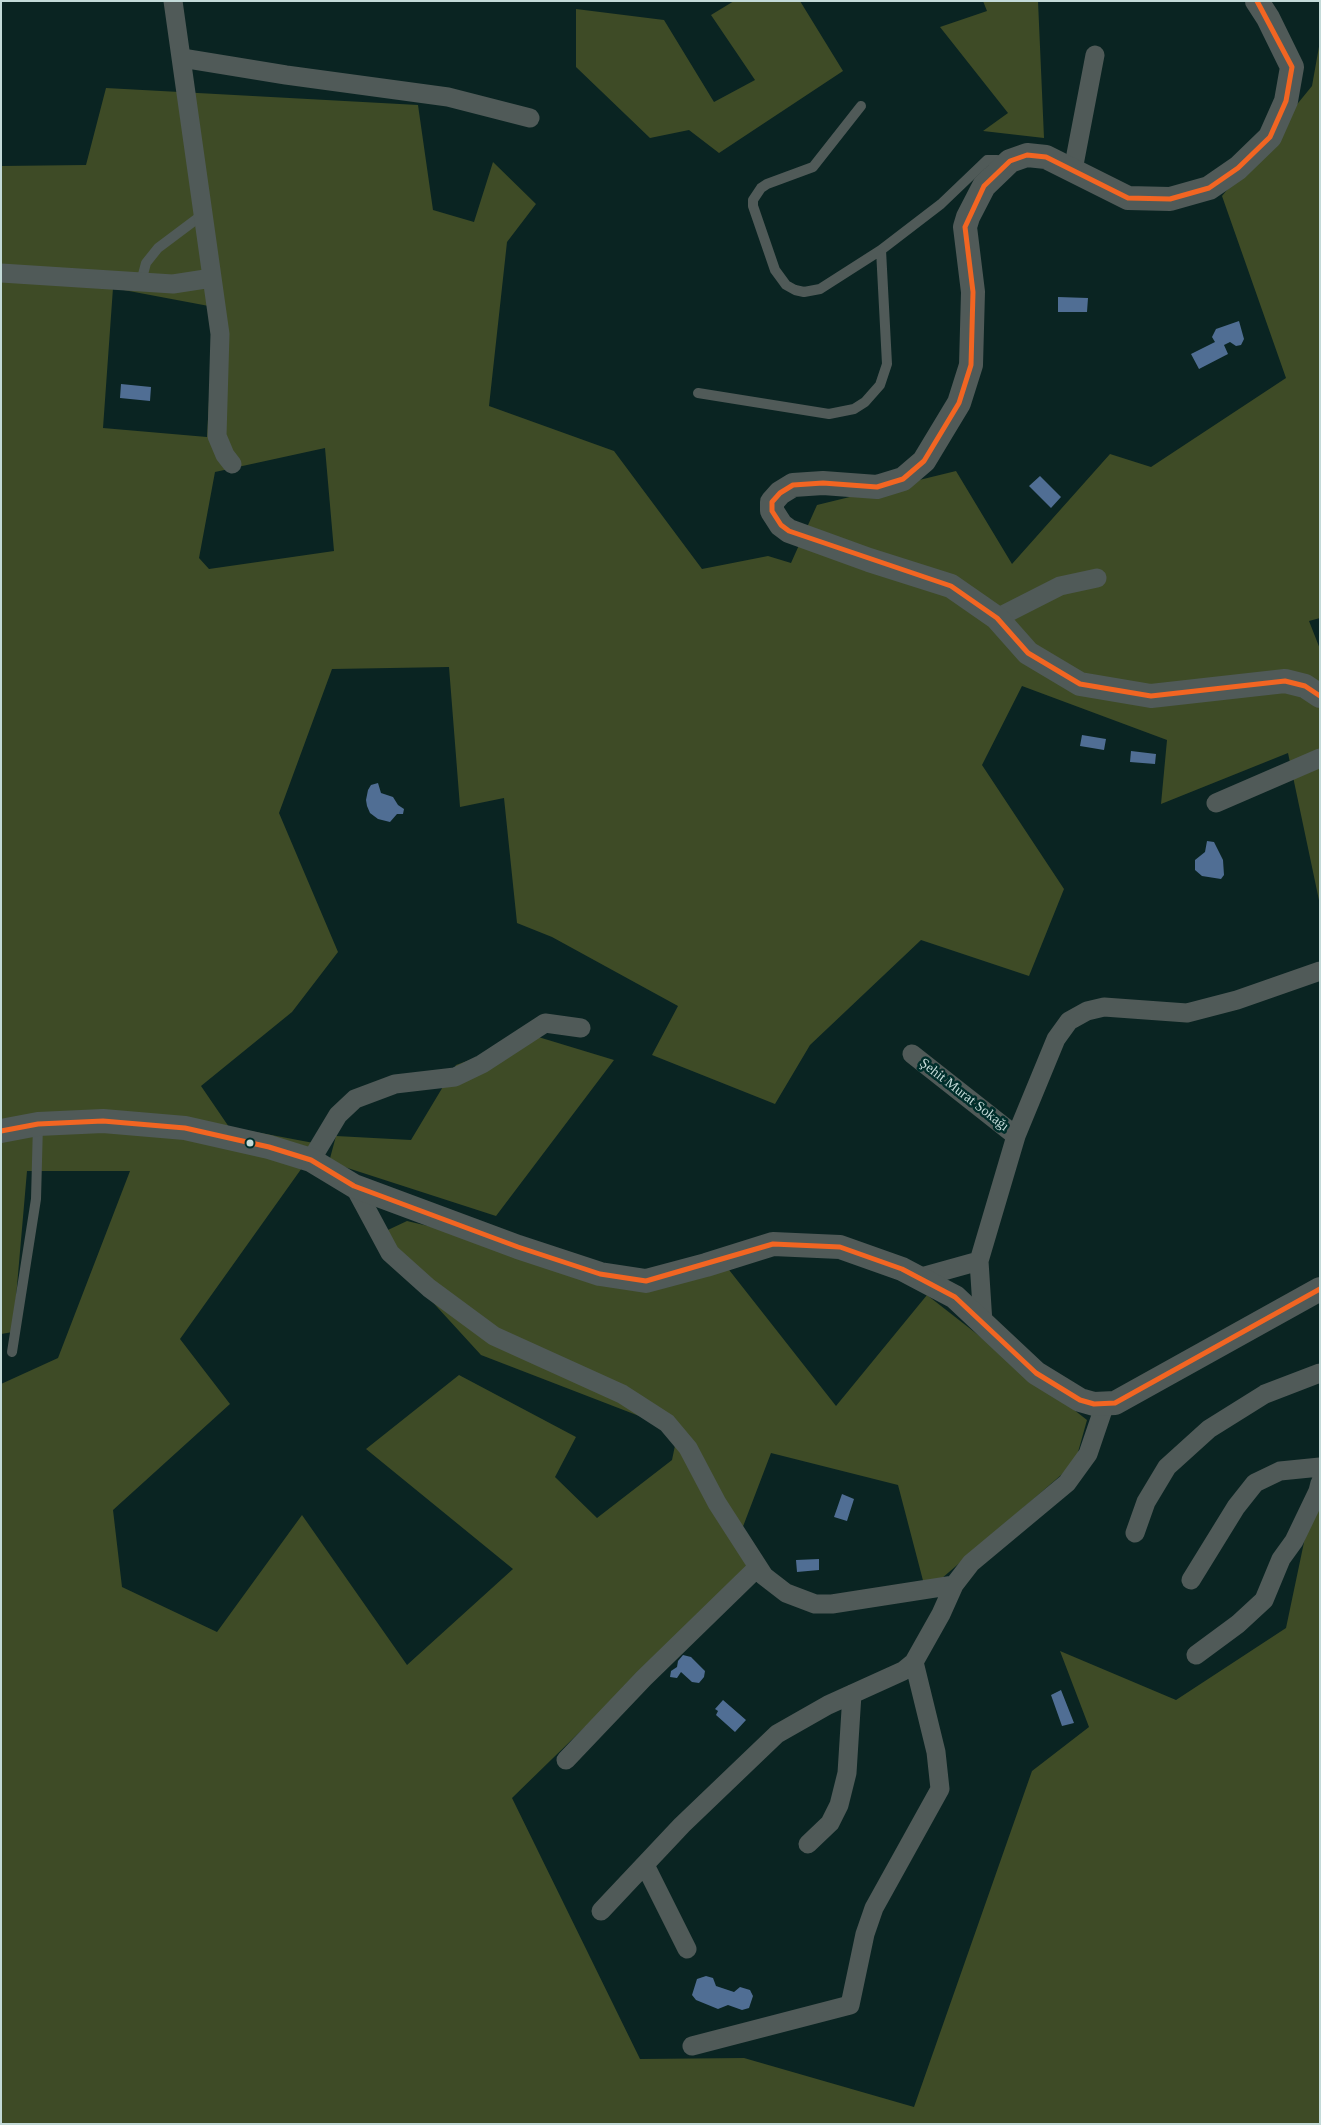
<!DOCTYPE html>
<html>
<head>
<meta charset="utf-8">
<style>
	body { margin:0 }
	#map { position:relative; width:1321px; height:2125px; overflow:hidden; background:#0a2422; font-family:Georgia,serif }
	canvas { display:block }
	.frame { position:absolute; inset:0; border:2px solid #c3dad8; pointer-events:none }
</style>
</head>
<body>
<div id="map">
<canvas width="1321" height="2125"></canvas>
<div class="frame"></div>
</div>
<script>
const c = document.querySelector('canvas').getContext('2d');
c.lineJoin = 'round';
function paint(path, color) { c.fillStyle = color; c.fill(path, 'evenodd'); }
const shape = rows => new Path2D(rows.map(r => 'M' + r).join(''));
function trace(path, color, width, dash) { c.strokeStyle = color; c.lineWidth = width; c.lineCap = dash ? 'butt' : 'round'; c.setLineDash(dash || []); c.stroke(path); }
function drawText(font, color, halo, rows, align = 'center') {
  c.font = font + ' Georgia,serif'; c.lineWidth = 5; c.setLineDash([]); c.textBaseline = 'middle'; c.strokeStyle = halo; c.fillStyle = color; for (const [text, x, y, turn = 0] of rows) {
    c.save(); c.translate(x, y); c.rotate((+turn || 0) * Math.PI / 180); c.textAlign = isNaN(turn) ? turn : align; if (halo) c.strokeText(text, 0, 0); c.fillText(text, 0, 0); c.restore();
  }
}
paint(shape([
	[734,1,800,1,843,71,719,153,689,130,650,138,576,67,576,9,664,20,714,102,755,80,711,15],
	[983,1,1038,1,1044,138,983,131,1008,113,940,27,987,11],
	[1320,41,1320,618,1309,621,1320,649,1320,905,1288,753,1161,804,1167,740,1022,686,982,765,1064,889,1029,976,921,940,810,1045,775,1104,652,1055,678,1006,552,937,517,923,504,798,460,807,449,667,332,669,279,813,338,952,292,1012,201,1086,229,1127,319,1144,180,1339,230,1404,113,1510,122,1587,217,1632,302,1515,407,1665,513,1569,366,1449,459,1375,576,1437,555,1477,597,1518,672,1460,678,1431,481,1355,373,1237,407,1221,656,1280,726,1266,836,1406,927,1295,1087,1420,1075,1463,926,1592,898,1485,771,1453,739,1537,747,1569,512,1798,640,2059,744,2058,914,2107,1032,1771,1089,1727,1060,1651,1176,1700,1286,1628,1320,1466,1320,2124,1,2124,1,1384,58,1358,130,1171,27,1171,13,1332,1,1334,1,166,86,165,106,88,418,105,433,210,474,222,493,162,536,204,507,242,489,406,614,451,702,569,768,556,791,563,817,505,956,471,1012,564,1110,454,1151,467,1286,378,1222,196,1312,86],
	[113,288,214,307,207,437,103,428],
	[325,448,334,551,209,569,199,558,215,472],
	[535,1036,614,1060,496,1216,329,1162,336,1136,411,1140,456,1065]
]), '#3e4b26');
paint(shape([
	[1058,297,1088,298,1087,312,1058,312],
	[1239,321,1244,339,1241,345,1236,346,1230,342,1224,345,1228,354,1199,369,1191,354,1215,342,1212,337,1216,329],
	[121,384,151,387,150,401,120,398],
	[1040,476,1061,497,1051,508,1029,486],
	[1082,735,1106,739,1104,750,1080,746],
	[1131,751,1156,754,1155,764,1130,762],
	[378,783,381,793,393,797,398,805,404,809,403,814,397,814,390,822,378,819,370,813,367,806,366,800,368,790,371,785],
	[1207,841,1214,842,1223,860,1224,875,1221,879,1202,876,1195,870,1195,860,1205,852],
	[842,1494,854,1499,847,1521,834,1517],
	[819,1559,819,1570,797,1572,796,1560],
	[683,1655,691,1657,705,1671,704,1677,699,1683,692,1682,681,1672,677,1678,670,1677,671,1671,677,1667,678,1661],
	[1061,1690,1074,1723,1062,1726,1051,1695],
	[723,1700,746,1720,735,1732,716,1715,718,1711,715,1709],
	[706,1976,713,1978,716,1986,734,1992,740,1987,750,1990,753,1996,749,2008,742,2010,728,2005,718,2009,696,2000,692,1995,697,1979]
]), '#506e94');
trace(shape([
	[861,106,813,167,767,184,761,188,753,200,753,206,775,270,786,285,795,290,804,292,820,289,881,250,941,204,987,160,997,160,1004,166],
	[141,282,146,263,158,248,202,215],
	[698,393,829,414,854,409,865,402,880,385,887,364,881,250],
	[12,1352,36,1199,38,1124]
]), '#505a58', 10);
trace(shape([
	[173,1,220,334,217,436,225,455,232,464],
	[182,58,286,75,448,97,530,118],
	[1073,170,1095,55],
	[1,273,173,284,212,278],
	[997,618,1060,586,1097,578],
	[1216,803,1320,758],
	[912,1054,1016,1136],
	[311,1160,338,1115,355,1099,395,1084,455,1077,482,1064,545,1023,581,1028],
	[354,1186,390,1253,429,1288,494,1336,622,1394,667,1423,688,1448,717,1503,764,1576,786,1593,815,1604,832,1604,954,1585],
	[918,1278,979,1261],
	[983,1323,979,1261,1016,1136,1056,1039,1069,1021,1087,1011,1104,1007,1187,1013,1237,1000,1320,971],
	[1135,1533,1146,1502,1167,1467,1209,1429,1265,1394,1320,1373],
	[1191,1580,1236,1507,1255,1483,1280,1471,1320,1467],
	[1196,1655,1238,1624,1264,1600,1281,1559,1294,1541,1318,1491,1320,1483],
	[566,1760,644,1678,758,1567],
	[808,1844,830,1823,839,1805,847,1773,852,1694],
	[645,1865,687,1949],
	[601,1911,682,1825,777,1734,828,1705,903,1671,914,1662,941,1614,954,1585,971,1563,1067,1483,1088,1454,1105,1404],
	[692,2046,850,2005,865,1934,874,1908,940,1789,936,1752,914,1662]
]), '#505a58', 19);
trace(shape([
	[1257,1,1268,18,1292,67,1286,101,1270,137,1238,168,1209,188,1170,199,1128,198,1046,157,1027,155,1010,161,984,186,968,217,965,227,973,292,971,365,959,403,924,461,903,479,877,487,823,483,793,485,780,493,772,502,772,511,781,525,789,531,869,560,951,586,997,618,1028,653,1080,684,1151,696,1285,681,1305,686,1320,696],
	[1,1131,38,1124,103,1121,185,1128,269,1147,311,1160,354,1186,518,1247,600,1274,646,1281,706,1265,773,1244,840,1247,902,1269,955,1297,1036,1373,1080,1400,1094,1404,1115,1403,1320,1289]
]), '#505a58', 24);
trace(shape([
	[1257,1,1292,67,1286,101,1270,137,1238,168,1209,188,1170,199,1128,198,1046,157,1027,155,1010,161,984,186,965,227,973,292,971,365,959,403,924,461,903,479,877,487,823,483,793,485,780,493,772,502,772,511,781,525,789,531,951,586,997,618,1028,653,1080,684,1151,696,1285,681,1305,686,1320,696],
	[1,1131,38,1124,103,1121,185,1128,269,1147,311,1160,354,1186,518,1247,600,1274,646,1281,773,1244,840,1247,902,1269,955,1297,1036,1373,1080,1400,1094,1404,1115,1403,1320,1289]
]), '#f26522', 5);
for (const [x, y, r, color] of [
	[250,1143,4.5,"#c3dad8"]
]) { const dot = new Path2D(); dot.arc(x, y, r, 0, 2 * Math.PI); c.fillStyle = color; c.fill(dot); trace(dot, '#002e2b', 2); }
drawText('14px', '#c3dad8', '#002e2b', [
	["Şehit Murat Sokağı",964,1095,38]
]);
</script>
</body>
</html>
